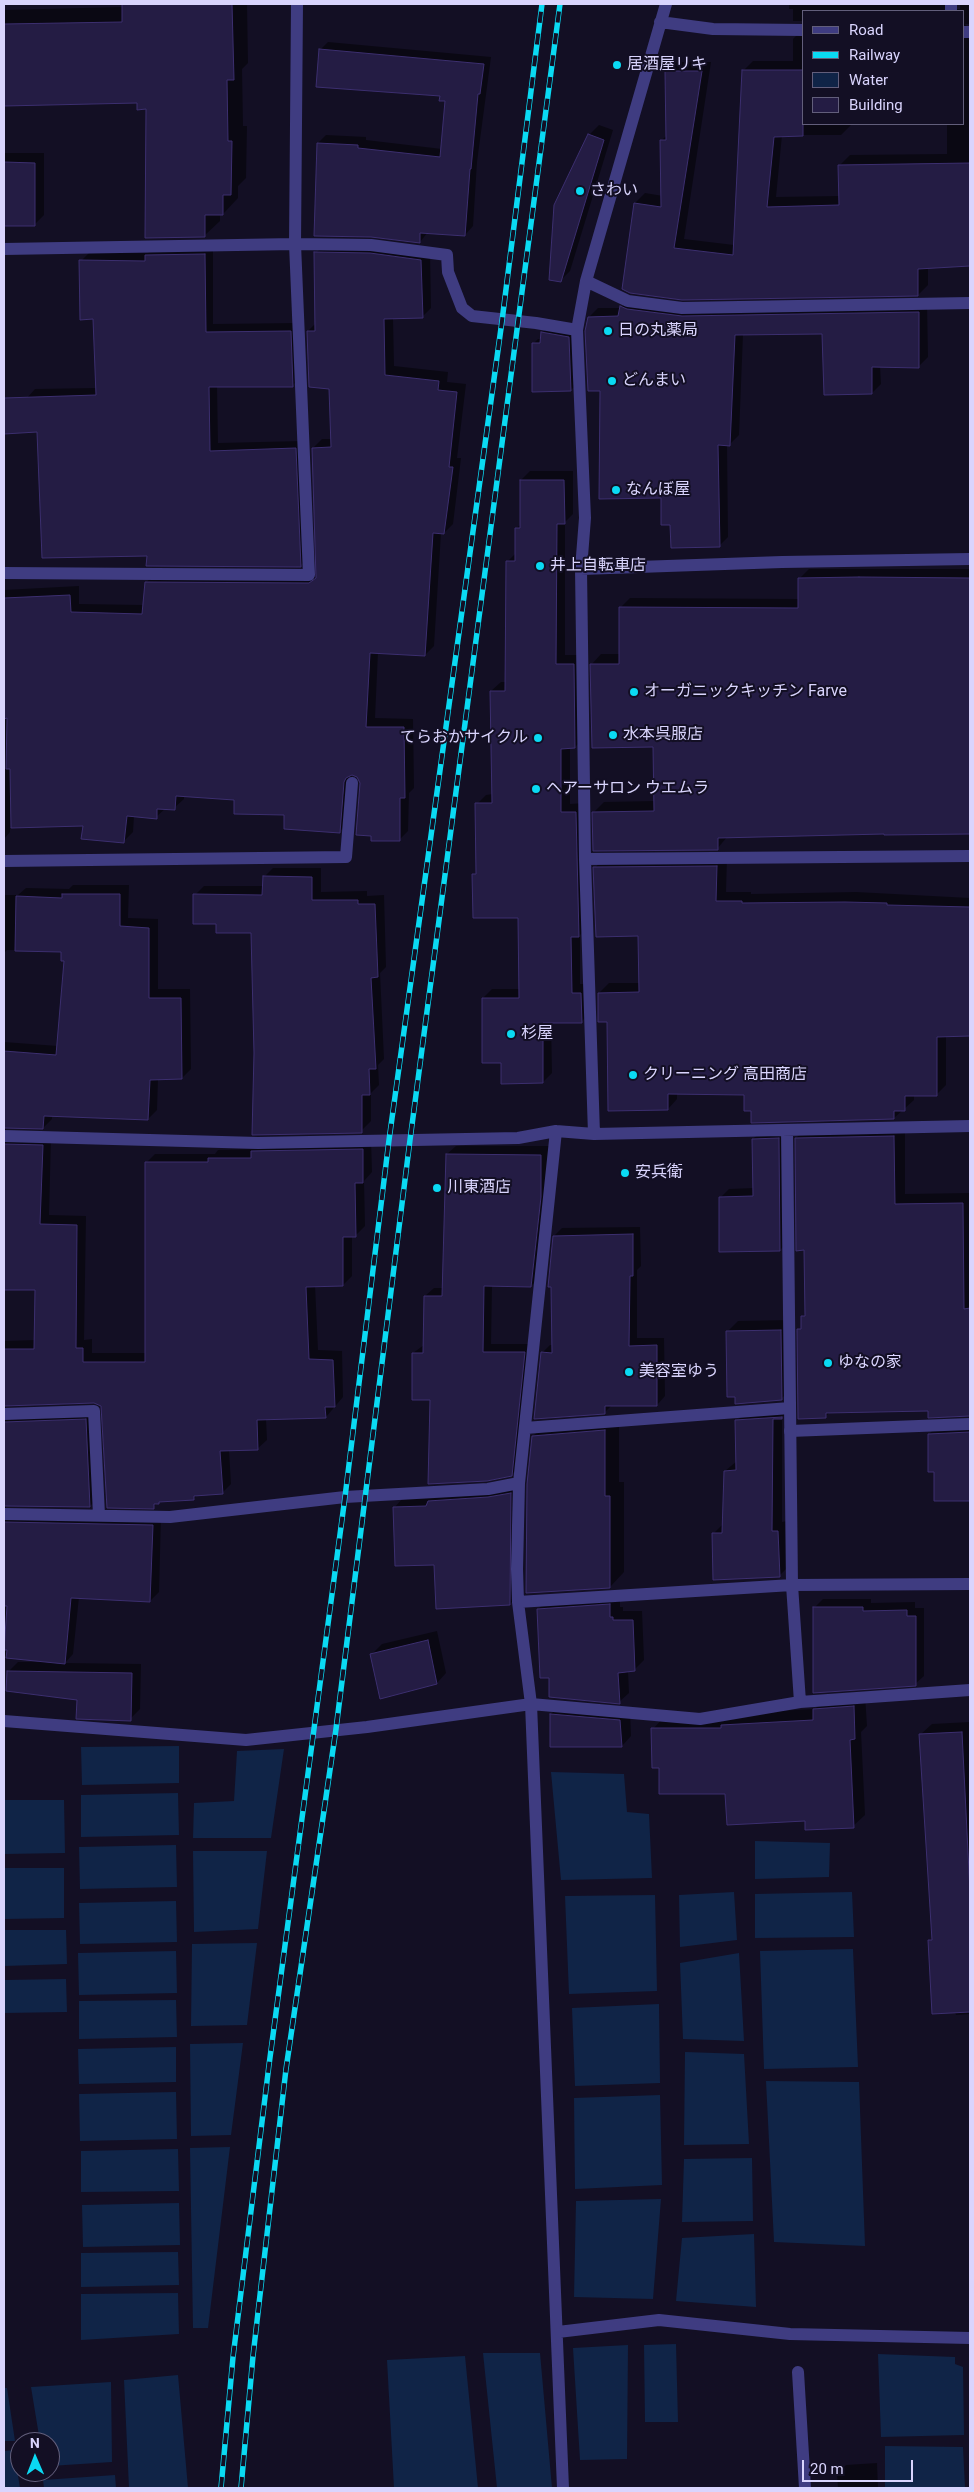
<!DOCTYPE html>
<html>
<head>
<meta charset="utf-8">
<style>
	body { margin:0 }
	#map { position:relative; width:974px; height:2492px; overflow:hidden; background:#130f24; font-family:Roboto,sans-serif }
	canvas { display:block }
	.frame { position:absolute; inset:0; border:5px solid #d9d4fd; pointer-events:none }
	.legend { position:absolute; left:802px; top:10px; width:162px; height:115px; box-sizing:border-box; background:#130f24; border:1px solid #625e7b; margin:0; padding:6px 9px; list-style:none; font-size:15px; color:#d9d4fd }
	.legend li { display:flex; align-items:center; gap:10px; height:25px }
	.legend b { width:25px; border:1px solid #625e7b }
	.north { position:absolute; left:10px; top:2432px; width:50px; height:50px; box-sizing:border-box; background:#130f24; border:1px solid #625e7b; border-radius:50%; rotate:359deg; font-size:14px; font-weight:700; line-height:20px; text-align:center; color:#d9d4fd }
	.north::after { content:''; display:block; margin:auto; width:18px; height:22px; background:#0adaf3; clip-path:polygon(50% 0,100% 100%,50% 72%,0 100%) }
	.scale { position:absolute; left:802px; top:2460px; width:111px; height:22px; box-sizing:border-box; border:2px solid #d9d4fd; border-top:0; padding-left:6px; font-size:15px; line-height:18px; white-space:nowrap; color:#d9d4fd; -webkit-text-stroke:4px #130f24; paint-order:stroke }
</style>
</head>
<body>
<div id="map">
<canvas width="974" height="2492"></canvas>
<div class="frame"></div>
<ul class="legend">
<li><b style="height:6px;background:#3f3c81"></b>Road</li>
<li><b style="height:6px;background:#0adaf3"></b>Railway</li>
<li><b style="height:14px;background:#102447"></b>Water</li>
<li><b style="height:14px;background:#241c44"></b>Building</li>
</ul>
<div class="north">N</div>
<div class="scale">20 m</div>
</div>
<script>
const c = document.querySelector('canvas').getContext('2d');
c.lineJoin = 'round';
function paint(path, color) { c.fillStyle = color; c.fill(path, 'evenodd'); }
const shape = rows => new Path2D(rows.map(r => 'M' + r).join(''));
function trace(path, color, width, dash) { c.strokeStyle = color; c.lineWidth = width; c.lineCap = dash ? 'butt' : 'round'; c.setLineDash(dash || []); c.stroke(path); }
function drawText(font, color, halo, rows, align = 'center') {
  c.font = font + ' Roboto,"Noto Sans JP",sans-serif'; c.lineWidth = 4; c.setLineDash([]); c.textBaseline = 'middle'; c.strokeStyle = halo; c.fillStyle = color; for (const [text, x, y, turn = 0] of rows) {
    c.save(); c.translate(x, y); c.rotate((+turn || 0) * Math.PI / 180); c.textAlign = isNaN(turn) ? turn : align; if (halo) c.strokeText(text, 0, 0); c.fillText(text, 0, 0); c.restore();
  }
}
paint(shape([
	[179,1746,179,1783,82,1785,81,1747],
	[284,1749,271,1838,193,1838,194,1803,234,1801,237,1751],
	[551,1772,624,1774,627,1812,649,1814,652,1878,561,1880],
	[178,1793,179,1835,81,1837,81,1795],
	[4,1800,64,1800,65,1853,4,1854],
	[755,1841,830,1843,829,1877,755,1879],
	[176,1845,177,1887,80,1889,79,1847],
	[193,1851,267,1851,258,1929,194,1932],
	[4,1868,64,1868,64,1918,4,1919],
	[734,1892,737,1940,680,1947,679,1895],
	[852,1892,854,1937,755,1938,755,1894],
	[655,1895,657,1991,569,1994,565,1896],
	[176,1901,177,1942,80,1944,79,1903],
	[4,1930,66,1930,67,1964,4,1966],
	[257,1943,247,2025,191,2026,192,1944],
	[853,1949,858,2067,764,2069,760,1951],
	[176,1951,177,1993,79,1995,78,1953],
	[739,1953,744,2041,683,2039,680,1963],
	[66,1979,67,2012,4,2013,4,1980],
	[176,2000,177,2037,79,2039,79,2001],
	[659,2004,660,2083,575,2086,572,2008],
	[243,2043,231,2135,191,2136,190,2044],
	[176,2047,176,2082,79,2084,78,2049],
	[685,2052,744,2054,749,2144,684,2145],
	[766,2081,859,2082,865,2246,774,2242],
	[176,2092,177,2139,80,2141,79,2094],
	[660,2095,662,2185,575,2189,574,2098],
	[230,2147,208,2328,193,2328,190,2148],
	[178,2149,179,2191,81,2192,81,2151],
	[752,2158,753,2221,682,2222,684,2159],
	[661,2199,653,2299,574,2297,576,2201],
	[179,2203,180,2245,83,2247,82,2205],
	[754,2234,756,2307,676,2301,682,2238],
	[178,2252,179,2285,81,2287,81,2253],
	[178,2293,179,2334,81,2340,81,2294],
	[676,2344,678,2422,645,2422,644,2345],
	[628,2345,627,2459,580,2460,573,2348],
	[483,2353,540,2353,552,2488,497,2488],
	[878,2354,955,2357,955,2364,963,2367,964,2435,881,2437],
	[465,2356,478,2488,394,2488,387,2360],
	[178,2375,188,2488,129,2488,124,2380],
	[111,2382,112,2462,50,2466,50,2442,40,2442,31,2387],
	[4,2388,7,2388,15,2441,4,2441],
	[885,2446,963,2447,965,2488,885,2488],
	[14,2450,20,2488,4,2488,4,2451],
	[115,2475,116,2488,44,2488,43,2480]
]), '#102447');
paint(shape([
	[123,4,247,4,248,63,242,69,243,126,247,126,246,178,238,186,238,198,223,214,220,214,220,221,204,236,147,108,138,102,4,104,4,10,123,7],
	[789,4,954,4,957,9,960,9,960,4,970,4,970,24,965,24,970,30,970,266,928,268,928,285,918,295,683,299,635,203,645,193,663,196,662,140,667,135,666,72,676,62,711,62,684,239,734,245,743,71,753,61,793,61,793,39,803,29,803,124,851,125,841,135,782,135,776,197,840,196,840,165,850,155,947,154,947,124,963,124,963,11,803,11,803,21,793,21,793,9,789,9],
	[328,42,491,57,477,162,473,226,465,235,428,232,420,242,371,236,318,143,326,135,366,137,366,140,442,149,447,100,441,95,320,50],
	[599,125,613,130,570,271,560,281,589,135],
	[4,153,44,153,44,215,34,225,4,225],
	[325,244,430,251,431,308,422,317,393,318,394,366,448,372,447,382,466,384,457,458,461,458,453,524,444,533,441,533,434,646,425,655,378,652,375,718,413,719,414,788,409,793,408,831,399,840,358,776,352,774,348,823,339,832,236,798,184,795,184,799,174,808,166,808,156,817,134,816,133,832,124,841,84,824,10,827,10,832,4,839,4,590,79,586,79,604,144,605,146,583,155,573,317,574,313,448,322,439,332,439,330,387,308,331,316,323,316,253],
	[213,246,213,324,298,323,300,378,292,386,217,386,218,443,303,441,308,558,300,566,148,555,38,431,27,398,35,389,97,388,94,318,81,261,89,253,148,253,154,247],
	[630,298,692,308,927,303,928,357,918,367,880,366,881,384,872,393,823,332,743,334,739,435,730,444,727,444,728,537,719,546,671,524,662,497,601,389,589,317,598,308,621,308],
	[547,328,573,332,576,385,571,390,533,344,538,339,542,339,542,333],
	[530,471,573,471,573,514,565,522,565,655,583,655,584,738,575,747,570,747,570,804,585,803,588,927,580,935,580,984,590,984,591,1012,582,1021,551,1022,552,1073,543,1082,502,1062,483,998,492,989,520,989,519,917,474,875,477,871,477,804,486,795,493,794,491,691,501,682,506,682,507,562,517,552,517,528,521,524,521,480],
	[809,569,970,569,970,835,970,833,795,834,793,836,727,837,717,849,594,812,604,802,655,801,654,746,592,664,601,654,620,654,620,608,630,598,799,599,799,579],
	[727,857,726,892,751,892,751,894,856,892,970,898,970,1035,946,1035,946,1085,936,1095,914,1094,914,1100,894,1118,752,1110,745,1094,677,1093,677,1099,668,1109,608,1021,599,993,609,983,640,983,639,935,595,868,604,858],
	[273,868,321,868,321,892,367,891,367,896,384,895,386,967,380,973,384,1059,378,1065,379,1085,371,1093,371,1121,362,1130,255,1053,252,932,217,923,195,895,204,886,264,886,264,877],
	[73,885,129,885,128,918,158,919,158,989,190,989,191,1069,182,1078,158,1079,157,1110,148,1119,52,1115,52,1119,43,1128,5,1127,6,1131,51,1137,49,1215,86,1216,84,1340,92,1339,92,1353,146,1353,146,1163,155,1154,215,1154,218,1150,255,1149,262,1142,371,1140,372,1172,364,1181,365,1226,356,1235,352,1235,352,1276,343,1285,315,1285,318,1350,342,1351,343,1397,326,1417,266,1419,267,1440,257,1449,229,1450,231,1484,222,1493,198,1494,194,1499,161,1501,153,1507,99,1403,5,1406,9,1412,95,1411,99,1497,90,1506,6,1505,6,1509,161,1516,159,1592,150,1601,79,1597,73,1654,65,1663,141,1664,140,1709,130,1719,8,1672,18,1662,38,1662,38,1660,4,1657,4,1341,36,1340,36,1289,4,1289,4,1042,58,1046,65,960,62,951,7,950,4,953,4,895,18,895,26,888,69,889],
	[905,1125,905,1194,970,1193,970,1415,929,1416,929,1410,831,1411,825,1417,799,1330,802,1327,802,1317,806,1313,805,1249,796,1138,807,1128],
	[762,1130,787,1130,789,1241,780,1250,720,1198,729,1189,754,1188,753,1139],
	[456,1146,549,1146,540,1277,531,1286,492,1285,491,1344,533,1344,520,1466,511,1475,432,1399,413,1353,424,1345,425,1296,434,1288,443,1288,447,1154],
	[640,1227,641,1266,637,1270,637,1338,664,1338,665,1396,657,1405,612,1405,604,1413,542,1353,550,1345,553,1345,554,1236,562,1228],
	[790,1320,791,1389,781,1399,736,1395,728,1331,738,1321],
	[791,1408,782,1417,782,1522,787,1521,789,1566,779,1576,713,1534,724,1523,725,1471,737,1461,737,1421,746,1411],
	[619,1416,619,1482,624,1482,624,1572,610,1587,533,1436,548,1422],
	[970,1422,970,1499,935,1500,935,1471,929,1434,940,1423],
	[518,1485,518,1596,510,1604,394,1508,402,1499],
	[620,1595,620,1607,623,1607,623,1611,642,1611,644,1660,634,1670,628,1671,629,1693,619,1702,550,1677,538,1609,548,1600],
	[823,1599,871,1599,871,1603,915,1602,915,1608,924,1608,924,1676,915,1684,814,1608],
	[437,1631,446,1673,437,1683,372,1654,382,1644],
	[865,1695,867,1726,861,1732,865,1815,853,1826,806,1819,726,1793,660,1767,653,1729,664,1717,815,1709,826,1698],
	[561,1704,630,1711,631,1736,622,1746,551,1714],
	[970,1722,970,2014,956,2015,929,1941,933,1937,921,1734,932,1724],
	[877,2463,878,2488,838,2488,837,2474,846,2465]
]), '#0007');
const building = shape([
	[122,4,232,4,234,80,227,80,228,141,232,141,231,195,223,195,223,215,205,215,205,237,145,238,146,109,137,110,137,103,4,106,4,24,122,22,122,4],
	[319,49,484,64,480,94,478,94,471,169,470,169,465,236,420,233,420,243,371,237,314,236,317,143,358,145,358,148,440,157,445,101,439,101,440,96,316,87,319,49],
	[742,70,803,70,803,136,774,137,767,207,839,205,838,165,970,163,970,266,918,269,918,296,682,300,630,293,622,289,634,203,661,207,660,140,666,140,665,71,702,71,674,248,733,255,742,70],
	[588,134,604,140,561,282,549,280,554,205,588,134],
	[4,162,35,163,35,226,4,226,4,162],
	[314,252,370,253,421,260,423,318,384,319,385,375,439,381,438,390,457,392,449,467,453,467,444,534,433,533,425,656,370,653,366,727,404,727,405,798,400,798,400,841,371,841,371,836,356,835,360,783,357,777,352,775,346,778,344,782,340,833,284,829,284,815,234,814,234,800,176,796,175,810,157,809,157,819,127,816,124,843,81,839,83,826,11,828,10,769,6,769,7,718,4,719,4,598,70,595,71,612,142,614,145,582,309,583,316,578,312,448,331,447,329,389,309,387,307,331,315,331,314,252],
	[205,254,206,332,291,331,293,387,209,387,210,451,296,448,301,567,146,566,147,556,42,558,37,432,4,434,4,398,96,395,93,319,80,320,79,260,145,261,145,255,205,254],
	[620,306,627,309,682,316,919,312,919,368,872,367,872,394,824,395,822,334,735,335,730,446,718,445,720,547,671,548,670,525,661,525,661,498,599,499,600,391,588,391,585,331,588,317,618,316,620,306],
	[541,332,569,337,571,391,532,392,532,343,540,343,541,332],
	[520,480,564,480,565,524,557,524,556,664,574,664,575,748,561,749,561,812,576,812,579,937,571,937,572,993,581,993,582,1023,543,1023,543,1083,501,1084,501,1063,482,1063,482,998,519,998,518,918,473,918,472,874,476,874,475,803,492,803,490,691,505,691,506,561,515,561,515,528,520,528,520,480],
	[859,577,970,578,970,834,884,835,884,834,718,838,718,850,593,851,592,812,654,811,653,747,592,748,590,664,619,664,619,607,798,608,798,578,859,577],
	[717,866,716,901,742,901,742,903,845,902,887,903,887,905,970,907,970,1036,937,1037,937,1096,905,1096,905,1111,894,1111,894,1119,751,1123,751,1111,744,1111,744,1095,668,1094,668,1110,608,1111,607,1022,598,1022,598,993,639,992,638,936,596,937,593,867,717,866],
	[263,876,312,877,312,900,358,900,358,904,375,904,378,977,371,978,376,1069,369,1069,370,1095,362,1095,362,1133,252,1135,254,1053,251,933,216,933,216,924,193,924,193,894,262,895,263,876],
	[62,894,120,894,120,926,149,928,149,998,181,998,182,1079,150,1080,148,1120,44,1116,43,1129,4,1128,4,1051,56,1055,64,961,61,961,61,952,15,951,16,896,62,898,62,894],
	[894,1136,895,1204,963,1203,964,1309,970,1308,970,1416,928,1418,928,1411,826,1413,826,1418,798,1419,797,1329,801,1329,801,1316,805,1316,804,1250,796,1251,795,1138,894,1136],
	[779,1138,780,1251,719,1252,719,1197,753,1196,752,1139,779,1138],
	[4,1144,43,1145,40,1224,77,1225,76,1348,83,1348,83,1362,145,1362,145,1162,208,1162,208,1158,251,1158,251,1151,363,1149,363,1183,355,1183,356,1237,343,1237,343,1286,306,1287,309,1359,333,1360,335,1407,325,1407,326,1418,257,1420,258,1450,220,1451,223,1494,194,1496,194,1500,159,1502,159,1504,154,1504,154,1509,107,1508,101,1406,94,1403,4,1406,4,1349,34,1349,35,1290,4,1290,4,1144],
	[446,1154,541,1155,541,1197,531,1287,484,1286,483,1352,525,1352,512,1476,487,1481,428,1484,430,1400,412,1400,412,1353,423,1353,424,1296,442,1296,446,1154],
	[633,1234,633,1276,630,1276,629,1346,657,1345,657,1406,605,1406,605,1414,534,1419,541,1352,552,1353,551,1287,548,1287,553,1236,633,1234],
	[781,1330,782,1400,735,1404,735,1397,727,1397,726,1331,781,1330],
	[782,1417,782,1419,773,1419,772,1531,778,1531,780,1577,713,1580,712,1533,722,1533,724,1471,736,1470,735,1420,782,1417],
	[86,1419,90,1507,4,1506,4,1422,86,1419],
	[605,1430,605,1496,610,1496,610,1588,526,1593,527,1484,532,1436,605,1430],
	[970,1432,970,1501,934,1501,934,1472,928,1472,928,1434,970,1432],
	[511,1493,510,1605,436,1609,434,1565,395,1566,393,1507,426,1506,428,1501,488,1497,511,1493],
	[4,1522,153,1525,150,1602,71,1598,65,1664,6,1658,7,1650,4,1650,7,1606,4,1606,4,1522],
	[610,1604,610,1617,613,1617,613,1620,633,1620,635,1671,618,1673,620,1704,549,1697,549,1678,540,1678,537,1609,610,1604],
	[813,1607,863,1607,863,1611,907,1610,907,1616,916,1616,916,1686,813,1693,813,1607],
	[428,1640,437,1684,380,1699,370,1654,428,1640],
	[7,1671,132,1673,131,1721,76,1719,77,1700,6,1691,7,1671],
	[854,1706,855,1739,850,1740,854,1828,805,1830,805,1821,727,1825,725,1794,659,1794,659,1768,652,1768,651,1728,721,1728,721,1725,813,1720,813,1709,854,1706],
	[550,1714,620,1720,622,1747,550,1747,550,1714],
	[962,1732,970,1892,970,2012,932,2014,928,1940,932,1940,919,1734,962,1732]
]);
paint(building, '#241c44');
trace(building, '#3c2f6f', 1);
trace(shape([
	[790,1431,970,1424]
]), '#3f3c81', 12);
trace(shape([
	[951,11,951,4],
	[660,22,713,29,803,30],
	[963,32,970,32],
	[4,249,295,244,371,245,447,255,448,272,462,308,472,316,536,323,577,330],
	[586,281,628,301,682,308,970,303],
	[581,569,782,562,970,559],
	[4,573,309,575,295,244,297,4],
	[585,859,970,856],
	[4,861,346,857,352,783],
	[556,1131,519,1483,517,1569,518,1602,531,1704,563,2488],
	[787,1131,792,1585,800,1702],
	[594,1134,585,859,581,569,585,518,577,330,586,281,666,4],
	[4,1136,258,1143,518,1138,556,1131,594,1134,970,1126],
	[4,1414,94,1411,99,1515],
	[525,1428,790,1408],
	[4,1514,170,1517,345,1497,488,1489,519,1483],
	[518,1602,792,1585,970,1584],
	[4,1721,246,1740,367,1727,531,1704,700,1719,800,1702,970,1690],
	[558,2332,659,2320,790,2334,970,2338],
	[798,2372,805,2488]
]), '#3f3c81', 12);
const rail = shape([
	[221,2488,233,2357,269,2065,345,1497,389,1140,502,321,542,4],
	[241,2488,253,2356,286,2069,336,1729,410,1140,560,4]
]);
trace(rail, '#0adaf3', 5.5);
trace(rail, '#130f24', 4, [11]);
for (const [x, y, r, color] of [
	[617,65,5,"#0adaf3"],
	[580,191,5,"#0adaf3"],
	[608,331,5,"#0adaf3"],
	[612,381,5,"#0adaf3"],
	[616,490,5,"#0adaf3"],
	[540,566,5,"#0adaf3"],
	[634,692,5,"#0adaf3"],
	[613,735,5,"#0adaf3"],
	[538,738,5,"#0adaf3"],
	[536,789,5,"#0adaf3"],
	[511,1034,5,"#0adaf3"],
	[633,1075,5,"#0adaf3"],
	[625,1173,5,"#0adaf3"],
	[437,1188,5,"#0adaf3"],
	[828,1363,5,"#0adaf3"],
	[629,1372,5,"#0adaf3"]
]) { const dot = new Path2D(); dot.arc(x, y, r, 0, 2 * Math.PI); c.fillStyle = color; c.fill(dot); trace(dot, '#130f24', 2); }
drawText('16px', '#d9d4fd', '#130f24', [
	["居酒屋リキ",627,65],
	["さわい",590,191],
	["日の丸薬局",618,331],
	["どんまい",622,381],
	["なんぼ屋",626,490],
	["井上自転車店",550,566],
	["オーガニックキッチン Farve",644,692],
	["水本呉服店",623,735],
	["てらおかサイクル",528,738,"right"],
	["ヘアーサロン ウエムラ",546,789],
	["杉屋",521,1034],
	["クリーニング 高田商店",643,1075],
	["安兵衛",635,1173],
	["川東酒店",447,1188],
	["ゆなの家",838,1363],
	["美容室ゆう",639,1372]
], 'left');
</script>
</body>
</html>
